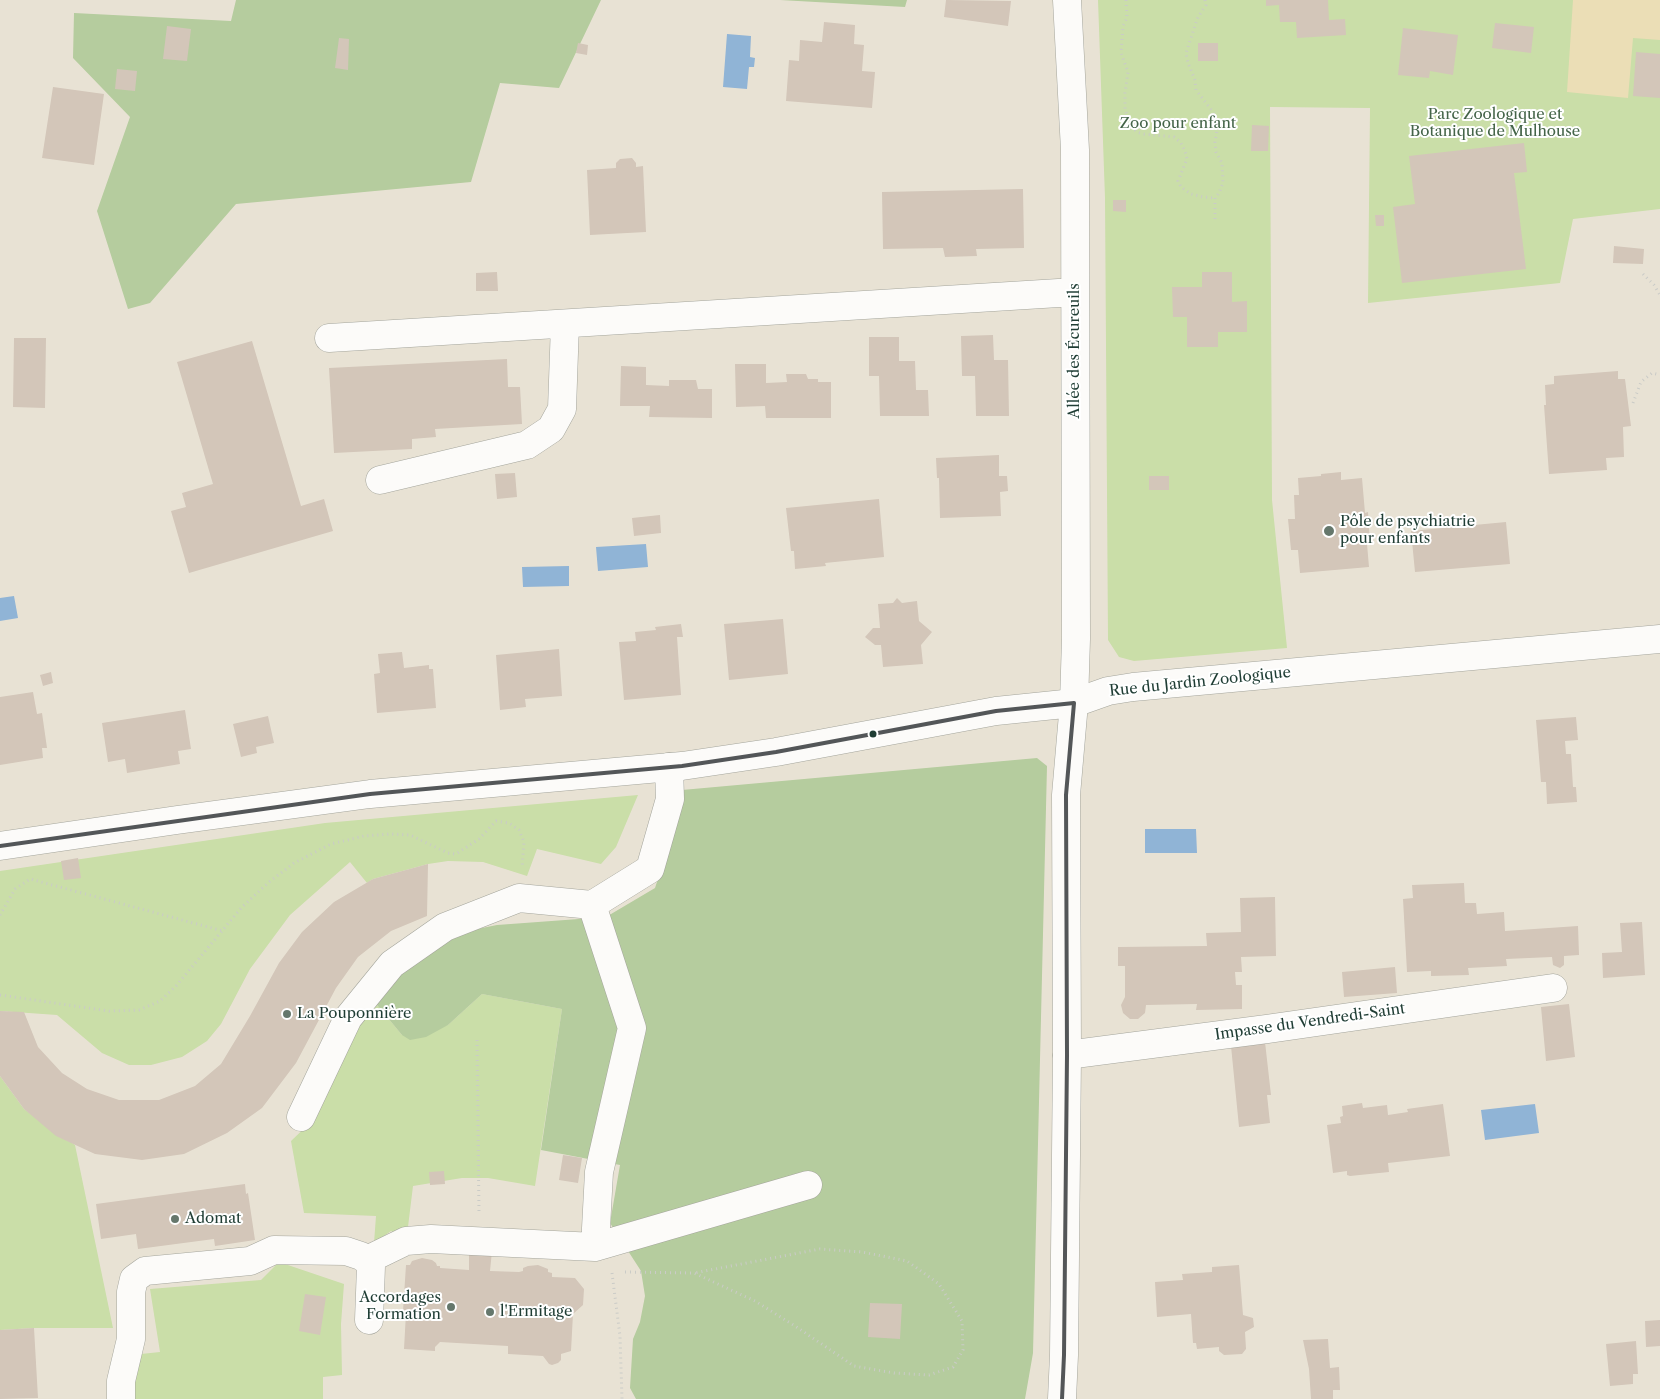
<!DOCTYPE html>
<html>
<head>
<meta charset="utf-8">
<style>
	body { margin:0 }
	canvas { display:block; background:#e8e2d4 }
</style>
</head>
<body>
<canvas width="1660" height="1399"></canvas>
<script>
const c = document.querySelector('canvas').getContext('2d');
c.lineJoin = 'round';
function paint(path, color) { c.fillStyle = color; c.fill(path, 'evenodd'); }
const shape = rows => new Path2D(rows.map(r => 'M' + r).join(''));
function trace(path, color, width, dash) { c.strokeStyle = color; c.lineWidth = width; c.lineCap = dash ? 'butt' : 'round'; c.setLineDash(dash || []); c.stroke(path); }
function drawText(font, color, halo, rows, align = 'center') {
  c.font = font + ' "Libre Caslon Text",serif'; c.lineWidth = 4; c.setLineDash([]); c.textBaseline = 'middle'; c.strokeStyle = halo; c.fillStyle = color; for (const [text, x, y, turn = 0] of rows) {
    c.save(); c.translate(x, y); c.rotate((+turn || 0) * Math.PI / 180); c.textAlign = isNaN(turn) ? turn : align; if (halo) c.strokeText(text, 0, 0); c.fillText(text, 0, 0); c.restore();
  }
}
paint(shape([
	[1098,0,1660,0,1660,209,1573,219,1560,283,1368,303,1370,108,1270,107,1272,500,1287,648,1134,661,1119,657,1108,640,1105,198],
	[638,795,616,847,601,864,537,849,527,876,483,862,448,861,428,864,373,879,367,883,350,862,290,915,250,969,221,1024,207,1041,182,1057,151,1065,129,1065,102,1053,57,1015,0,1011,0,871,325,823],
	[482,994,562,1009,535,1186,488,1178,462,1178,413,1186,407,1235,401,1237,391,1231,374,1243,376,1216,304,1213,291,1141,315,1118,326,1091,373,1000,402,1035,448,1025],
	[0,1076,24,1109,75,1145,113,1328,34,1328,0,1330],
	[279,1262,344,1284,341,1324,342,1375,323,1377,323,1399,134,1399,134,1376,141,1354,160,1352,150,1289,261,1280]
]), '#cadea8');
paint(shape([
	[236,0,601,0,559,88,500,83,471,182,236,204,150,303,128,309,97,211,130,117,73,58,74,13,231,21],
	[780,0,907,0,905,7],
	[1037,758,1047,766,1033,1353,1025,1399,636,1399,630,1388,633,1339,640,1322,645,1296,641,1271,610,1223,620,1165,541,1150,562,1009,482,994,448,1025,426,1037,410,1040,402,1035,373,1000,387,982,437,944,467,931,497,925,606,917,655,888,672,836,682,790]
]), '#b5cc9e');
paint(shape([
	[1573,0,1660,0,1660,40,1633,38,1628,98,1567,92]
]), '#ebdeb6');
paint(shape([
	[727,34,751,36,750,57,755,58,754,67,749,67,747,89,723,87],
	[646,544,648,567,598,571,596,547],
	[569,566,569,586,523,587,522,567],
	[14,596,18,618,0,621,0,598],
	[1145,829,1196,829,1197,853,1145,853],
	[1535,1104,1539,1133,1485,1140,1481,1110]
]), '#90b4d6');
paint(shape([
	[946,0,1011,1,1008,26,944,17],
	[1266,0,1328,0,1329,20,1345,19,1346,35,1297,38,1296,22,1280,22,1279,5,1266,6],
	[824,22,855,25,854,44,864,45,862,71,875,72,872,108,786,101,789,60,799,61,800,40,822,42],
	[1495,23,1534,27,1531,53,1492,48],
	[167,26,191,29,187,61,163,59],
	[1403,28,1458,35,1453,75,1430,71,1429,78,1398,75],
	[339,38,349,39,348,70,335,68],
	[578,43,588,45,587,55,576,53],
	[1198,43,1218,43,1218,61,1198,61],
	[1636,52,1660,54,1660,98,1633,96],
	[117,69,137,71,135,91,115,89],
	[53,87,104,94,94,165,42,158],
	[1252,125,1269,126,1268,151,1251,151],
	[1524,143,1527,172,1514,173,1526,269,1402,283,1393,207,1415,204,1409,156],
	[632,158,636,163,636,167,643,166,646,232,590,235,587,170,616,168,616,163,620,159],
	[1023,189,1024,248,976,249,977,256,945,257,943,248,883,249,882,192],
	[1113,200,1126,200,1126,212,1113,211],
	[1375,215,1384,215,1384,226,1376,226],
	[1614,246,1644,249,1643,264,1613,263],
	[497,272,498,291,476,291,476,273],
	[1202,272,1232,272,1232,302,1247,301,1247,332,1218,332,1218,347,1187,347,1187,317,1173,317,1172,287,1202,287],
	[993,335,994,360,1008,360,1009,416,976,416,975,376,962,376,961,336],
	[869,337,899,337,899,361,915,361,916,390,928,390,929,416,880,416,879,376,869,376],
	[14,338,46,338,45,408,13,407],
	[252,341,301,506,324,499,333,531,189,573,171,511,186,507,182,493,213,484,177,362],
	[507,359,508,387,520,387,522,424,435,429,436,437,412,439,412,449,334,453,329,368],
	[735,364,766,364,766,383,787,382,786,374,806,374,808,379,818,379,818,382,831,382,831,418,766,418,765,406,736,407],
	[621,366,646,367,646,385,669,386,669,380,696,380,698,389,712,389,712,418,649,417,650,406,620,406],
	[1618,371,1618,379,1625,379,1631,426,1623,427,1624,457,1606,458,1607,470,1549,474,1544,405,1546,405,1545,385,1554,384,1554,376],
	[999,455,999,476,1007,476,1008,491,1000,492,1001,516,940,518,939,478,937,478,936,458],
	[1341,472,1341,480,1362,478,1365,513,1368,512,1370,543,1367,544,1369,567,1300,573,1298,550,1291,550,1288,519,1295,519,1294,495,1299,495,1298,478,1321,476,1321,474],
	[515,473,517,497,497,499,495,474],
	[1149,476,1169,476,1169,490,1149,490],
	[879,499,884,557,825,563,826,566,795,569,794,551,791,551,786,508],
	[660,515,661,533,634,536,632,518],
	[1506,522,1510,564,1415,572,1411,531],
	[897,598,902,603,917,601,919,621,932,632,921,645,923,664,883,667,881,645,875,645,865,637,873,628,880,628,878,604,893,603],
	[783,619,788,674,729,680,724,624],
	[681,624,683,637,677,637,681,695,624,700,619,642,636,641,635,632,656,630,655,627],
	[559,649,562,696,525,699,526,707,500,710,496,655],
	[402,652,404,668,429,665,429,669,433,669,436,708,377,713,374,674,380,673,378,654],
	[51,672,53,683,43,686,40,675],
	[33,692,37,714,42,713,47,748,42,748,43,758,0,765,0,697],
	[185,710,191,749,178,751,180,764,127,773,125,759,108,762,102,723],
	[268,716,274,743,256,747,257,753,241,757,233,724],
	[1576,717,1578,740,1565,741,1566,754,1571,754,1573,787,1576,787,1577,802,1547,804,1546,782,1541,782,1536,720],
	[78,858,81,878,64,880,61,861],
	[428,864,427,916,391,931,358,957,336,988,296,1063,262,1108,227,1133,184,1154,142,1160,95,1154,56,1136,24,1109,0,1076,0,1011,24,1012,38,1047,62,1073,87,1089,119,1100,159,1100,195,1086,221,1064,250,1016,279,963,302,932,334,902,373,879],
	[1464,883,1465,903,1476,903,1477,914,1504,912,1505,931,1578,926,1579,955,1564,956,1564,965,1560,968,1553,965,1552,957,1506,959,1507,966,1468,968,1469,975,1431,976,1431,971,1407,972,1403,899,1413,898,1412,885],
	[1275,897,1276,956,1241,957,1242,972,1235,972,1236,985,1242,985,1242,1009,1196,1010,1197,1004,1146,1005,1145,1013,1138,1019,1130,1019,1123,1013,1121,1005,1125,997,1125,966,1118,966,1118,947,1207,946,1206,933,1241,932,1240,898],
	[1642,922,1645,975,1603,978,1602,953,1622,952,1620,923],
	[1395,967,1397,993,1344,997,1342,972],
	[1569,1004,1575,1057,1546,1061,1541,1007],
	[1265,1042,1271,1095,1267,1095,1270,1123,1239,1127,1231,1046],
	[1362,1103,1363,1108,1387,1105,1388,1115,1408,1112,1407,1109,1443,1104,1450,1156,1388,1163,1389,1172,1350,1176,1347,1175,1347,1171,1333,1173,1327,1125,1341,1123,1340,1117,1343,1116,1342,1106],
	[563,1155,582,1158,578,1183,559,1180],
	[444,1171,445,1184,430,1185,429,1172],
	[245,1184,246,1194,248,1193,255,1240,215,1246,214,1239,138,1249,136,1234,101,1239,96,1204],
	[469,1249,492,1251,490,1271,519,1272,523,1271,523,1268,528,1266,538,1265,548,1269,548,1272,552,1273,552,1277,575,1278,584,1289,583,1305,573,1314,571,1351,561,1354,561,1360,558,1363,552,1365,549,1364,543,1356,508,1354,508,1346,440,1342,435,1347,435,1351,404,1349,406,1313,403,1311,406,1265,410,1265,412,1261,422,1258,432,1260,436,1263,437,1266,440,1266,440,1268,469,1270],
	[1239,1265,1243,1315,1253,1318,1254,1327,1245,1332,1246,1349,1242,1354,1224,1355,1219,1351,1219,1347,1197,1349,1196,1343,1193,1343,1191,1314,1157,1317,1155,1282,1183,1280,1182,1274,1212,1272,1212,1267],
	[305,1294,326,1297,320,1335,299,1331],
	[870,1303,902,1304,900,1339,868,1337],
	[1660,1320,1660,1346,1646,1347,1645,1321],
	[34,1328,38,1398,0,1399,0,1330],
	[1328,1339,1330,1368,1339,1367,1340,1390,1333,1390,1333,1399,1311,1399,1309,1369,1303,1340],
	[1636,1341,1638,1374,1633,1374,1633,1384,1610,1386,1606,1344]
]), '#d3c6b9');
const minor = shape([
	[1067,0,1075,150,1076,639,1074,703],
	[329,338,1075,292],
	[380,480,527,445,551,429,562,409,565,324],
	[592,905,632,1028,599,1172,595,1247],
	[1067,1055,1267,1029,1553,988],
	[301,1117,348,1018,392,964,445,927,519,898,592,905,650,869,670,799,669,767],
	[367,1260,406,1241,431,1239,595,1247,808,1185],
	[121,1399,121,1381,131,1339,131,1292,134,1279,145,1271,250,1261,274,1250,346,1251,361,1256,367,1260,371,1266,369,1320]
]);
const major = shape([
	[0,846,177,820,370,794,682,766,776,752,996,711,1074,703,1108,691,1133,687,1660,639],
	[1062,1399,1064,1355,1067,1055,1066,795,1074,703]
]);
trace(minor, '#a4a59c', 29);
trace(major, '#a4a59c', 29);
trace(shape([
	[1126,0,1127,18,1123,26,1121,53,1128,72,1125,93,1125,110,1132,127,1137,132,1143,134,1174,137,1181,143,1185,151,1187,159,1178,181,1181,187,1191,194,1203,197,1215,198],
	[1205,0,1206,5,1198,17,1186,53,1188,63,1195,80,1196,90,1213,112,1218,124,1215,142,1216,152,1222,163,1223,183,1219,193,1215,198,1215,221],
	[1643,274,1654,285,1660,295],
	[1633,403,1641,382,1652,373,1660,375],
	[0,915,15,889,30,879,223,931],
	[0,995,109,1011,139,1010,160,1001,176,986,242,907,269,882,294,863,331,844,364,836,390,834,410,835,448,853,456,854,479,839,496,821,509,823,519,830,524,842,522,868],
	[477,1040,479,1212],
	[625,1272,694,1273,755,1301,795,1326,854,1366,894,1373,929,1375,953,1367,963,1350,962,1321,939,1284,907,1261,862,1252,820,1249,694,1273],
	[612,1273,620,1336,622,1399]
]), '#cacbc7', 3, [1, 4]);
trace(minor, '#fcfbf9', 28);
trace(major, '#fcfbf9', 28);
trace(shape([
	[0,846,370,794,682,766,776,752,996,711,1074,703],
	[1062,1399,1064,1355,1067,1055,1066,795,1074,703]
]), '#535658', 4);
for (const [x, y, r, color] of [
	[1329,531,6,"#65776c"],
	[873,734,4.5,"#1f3d34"],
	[287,1014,5,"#65776c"],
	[175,1219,5,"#65776c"],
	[451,1307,5,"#65776c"],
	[490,1312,5,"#65776c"]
]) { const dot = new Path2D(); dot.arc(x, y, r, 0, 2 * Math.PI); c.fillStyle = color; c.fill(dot); trace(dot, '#fff', 2); }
drawText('15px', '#446448', '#fff', [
	["Parc Zoologique et",1495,115],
	["Botanique de Mulhouse",1495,132],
	["Zoo pour enfant",1178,124]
]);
drawText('15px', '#1f3d34', '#fff', [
	["Allée des Écureuils",1075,351,-90],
	["Rue du Jardin Zoologique",1200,682,-6],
	["Impasse du Vendredi-Saint",1310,1022,-8]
]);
drawText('15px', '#1f3d34', '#fff', [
	["Pôle de psychiatrie",1340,522],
	["pour enfants",1340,539],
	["La Pouponnière",297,1014],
	["Adomat",185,1219],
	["Accordages",441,1298,"right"],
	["Formation",441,1315,"right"],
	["l'Ermitage",500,1312]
], 'left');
</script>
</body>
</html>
